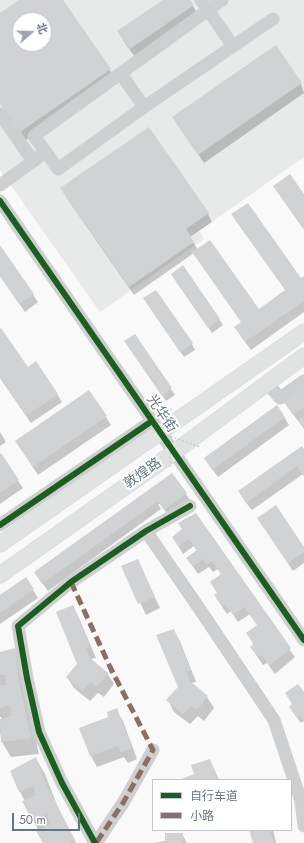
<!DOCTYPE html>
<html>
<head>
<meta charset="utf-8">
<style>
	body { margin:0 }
	#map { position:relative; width:304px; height:843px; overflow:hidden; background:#f9f9f9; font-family:Jost,"Noto Sans SC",sans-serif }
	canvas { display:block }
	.legend { position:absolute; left:152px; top:779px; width:140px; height:52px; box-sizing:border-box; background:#fff; border:1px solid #c1c8cd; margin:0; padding:5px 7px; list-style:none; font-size:12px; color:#657683 }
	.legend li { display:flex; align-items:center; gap:8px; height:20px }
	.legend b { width:20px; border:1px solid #c1c8cd }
	.north { position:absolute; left:12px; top:12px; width:40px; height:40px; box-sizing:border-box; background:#fff; border:1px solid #c1c8cd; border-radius:50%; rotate:70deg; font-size:11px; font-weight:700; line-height:16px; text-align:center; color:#657683 }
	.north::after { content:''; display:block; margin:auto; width:14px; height:18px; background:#99a4ac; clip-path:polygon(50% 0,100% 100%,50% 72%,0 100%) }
	.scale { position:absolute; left:12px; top:813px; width:68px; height:18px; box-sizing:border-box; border:2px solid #657683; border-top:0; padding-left:5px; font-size:12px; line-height:14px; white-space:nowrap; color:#657683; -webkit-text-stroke:3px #fff; paint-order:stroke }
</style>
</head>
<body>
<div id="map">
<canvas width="304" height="843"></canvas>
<ul class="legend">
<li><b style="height:5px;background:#1b5e20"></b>自行车道</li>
<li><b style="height:5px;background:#8d6e63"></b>小路</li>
</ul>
<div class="north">北</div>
<div class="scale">50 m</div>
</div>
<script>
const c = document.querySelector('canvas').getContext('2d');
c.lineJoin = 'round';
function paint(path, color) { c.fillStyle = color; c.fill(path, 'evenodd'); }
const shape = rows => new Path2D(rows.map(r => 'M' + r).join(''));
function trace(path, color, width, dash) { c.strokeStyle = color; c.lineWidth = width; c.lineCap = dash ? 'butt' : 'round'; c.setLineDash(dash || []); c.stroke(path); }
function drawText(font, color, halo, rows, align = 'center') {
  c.font = font + ' Jost,"Noto Sans SC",sans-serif'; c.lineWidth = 4; c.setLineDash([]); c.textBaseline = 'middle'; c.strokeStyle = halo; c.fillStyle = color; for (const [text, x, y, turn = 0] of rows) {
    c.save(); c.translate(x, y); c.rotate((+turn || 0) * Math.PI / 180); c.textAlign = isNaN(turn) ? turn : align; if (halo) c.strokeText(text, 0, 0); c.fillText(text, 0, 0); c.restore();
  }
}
paint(shape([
	[0,0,304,0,304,157,199,231,204,239,100,312,0,170],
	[20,20,44,20,44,44,20,44]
]), '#e8e9e9');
paint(shape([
	[21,0,62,0,115,78,26,140,0,103,0,14],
	[20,20,44,20,44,44,20,44],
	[164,0,189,0,197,13,135,57,123,40],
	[275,46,301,84,304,93,204,163,173,117],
	[66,197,208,214,212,222,190,237,198,250,259,311,304,278,304,312,251,350,240,335,242,322,194,253,134,295],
	[0,246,38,302,25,312,0,276],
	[175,280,219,319,223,325,212,333],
	[148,305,192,344,195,350,184,357],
	[0,330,28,368,57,394,62,402,31,423,0,378],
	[134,335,175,395,166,401,129,347],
	[304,389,304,429,290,410],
	[106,417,111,425,38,475,21,449],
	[284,417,289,425,218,477,210,466],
	[0,432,6,442,0,446],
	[304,451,304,476,303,474,252,510,244,500],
	[0,455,23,488,0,504],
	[172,474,190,500,168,515,160,504,158,504,161,509,48,591,40,580],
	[190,516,295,657,275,674,267,663,263,665,256,655,252,641,258,626,250,614,238,622,231,611,227,614,215,596,218,594,222,574,218,569,213,572,209,567,198,574,187,558,197,551,194,546,183,554,173,537,183,530,179,523],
	[258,519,304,548,304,563,293,571],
	[137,560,160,608,146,615,123,566],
	[33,590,38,598,0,624,0,596],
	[73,606,79,618,96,658,91,659,107,673,114,684,104,697,98,693,90,701,74,688,67,677,79,664],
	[173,630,180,641,196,682,191,683,207,697,214,708,204,721,198,716,190,724,174,712,168,700,179,687],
	[15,649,24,665,27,698,39,754,11,757,2,742,0,732,0,720,2,719,0,716,0,653],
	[304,693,304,721,301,723,294,713],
	[116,710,123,721,137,759,128,763,124,757,97,767,91,756,80,729,110,718],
	[36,759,45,774,57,805,76,843,44,843,11,772],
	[210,760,219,780,181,780,196,775],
	[250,830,273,830,276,843,254,843],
	[182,834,187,843,154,843,166,841]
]), '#0003');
paint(shape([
	[19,0,63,0,111,69,20,132,0,103,0,13],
	[20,20,44,20,44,44,20,44],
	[163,0,190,0,194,5,130,49,117,31],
	[276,45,302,83,198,155,172,117],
	[149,127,209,213,186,229,194,242,129,287,60,188],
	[290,174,304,194,304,230,273,186],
	[248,203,301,278,304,276,304,301,245,342,234,327,241,322,192,252,210,240,259,309,285,290,231,214],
	[0,245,34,294,19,304,0,276],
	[183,265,220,319,208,328,171,274],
	[156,290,193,343,180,352,143,298],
	[1,328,28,367,36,361,58,394,26,416,0,378,0,329],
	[135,334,172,388,162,396,124,341],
	[304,388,304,407,293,415,284,402],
	[89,390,107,416,33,467,15,441],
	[277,405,285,417,212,470,204,458],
	[304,416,304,429,298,420],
	[302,446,304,449,304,476,297,466,246,503,238,491],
	[1,453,19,480,0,493,0,454],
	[172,473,187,493,164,510,158,501,42,584,34,572],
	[276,505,304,547,304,552,288,563,257,518],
	[196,513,291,648,269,666,262,655,258,657,250,647,254,644,246,633,257,625,244,607,233,615,225,604,222,606,214,595,217,593,210,582,221,574,212,561,207,565,203,559,193,567,186,558,197,550,189,539,178,546,172,537,182,529,178,523],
	[138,559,155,597,138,604,121,566],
	[26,577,34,589,0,613,0,595],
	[73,605,90,647,85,648,90,658,108,673,97,687,91,682,83,691,66,677,77,664,56,612],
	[174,629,191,671,186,671,190,681,208,696,197,710,191,706,183,714,166,700,178,687,156,635],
	[15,648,19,682,31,738,1,742,0,719,12,716,10,705,0,708,0,685,6,685,5,675,0,675,0,652],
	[298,684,304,692,304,721,300,715,297,718,289,707,292,704,285,693],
	[117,708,132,748,121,752,118,746,90,756,79,728,108,717,107,712],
	[36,757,48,788,75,840,68,843,43,843,36,831,51,824,46,814,33,822,22,801,36,795,33,786,19,792,10,771],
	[210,759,217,780,179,780,194,774,191,765],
	[249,830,270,830,274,843,253,843],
	[165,833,183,833,183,843,152,843,165,841]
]), '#d0d2d3');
const major = shape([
	[0,544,304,332],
	[0,575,173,453,304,356]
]);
trace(major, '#d5d6d7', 17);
trace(shape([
	[201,0,233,46],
	[121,74,144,107,58,169,34,136,222,0],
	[144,107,273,19],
	[0,114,33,161],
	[0,185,39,157],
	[0,201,304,640],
	[267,383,280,398,304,381],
	[0,525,152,421],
	[146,531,203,614,274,720,301,801,304,826],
	[95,843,62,783,39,732,27,678,18,626,71,582,146,531,190,506],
	[96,843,123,803,153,750]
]), '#cecfd0', 13);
trace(major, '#e1e2e2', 16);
trace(shape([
	[137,424,200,447],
	[170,467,171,407]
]), '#cbcccd', 1.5, [2, 2]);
trace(shape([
	[71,582,111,669,153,750,123,803,96,843]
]), '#8d6e63', 5, [10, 5]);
trace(shape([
	[0,201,304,640],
	[0,525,152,421],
	[95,843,62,783,39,732,27,678,18,626,71,582,146,531,190,506]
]), '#1b5e20', 6);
drawText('14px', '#657683', '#fff', [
	["光华街",161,414,56],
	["敦煌路",143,474,-35]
]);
</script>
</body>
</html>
